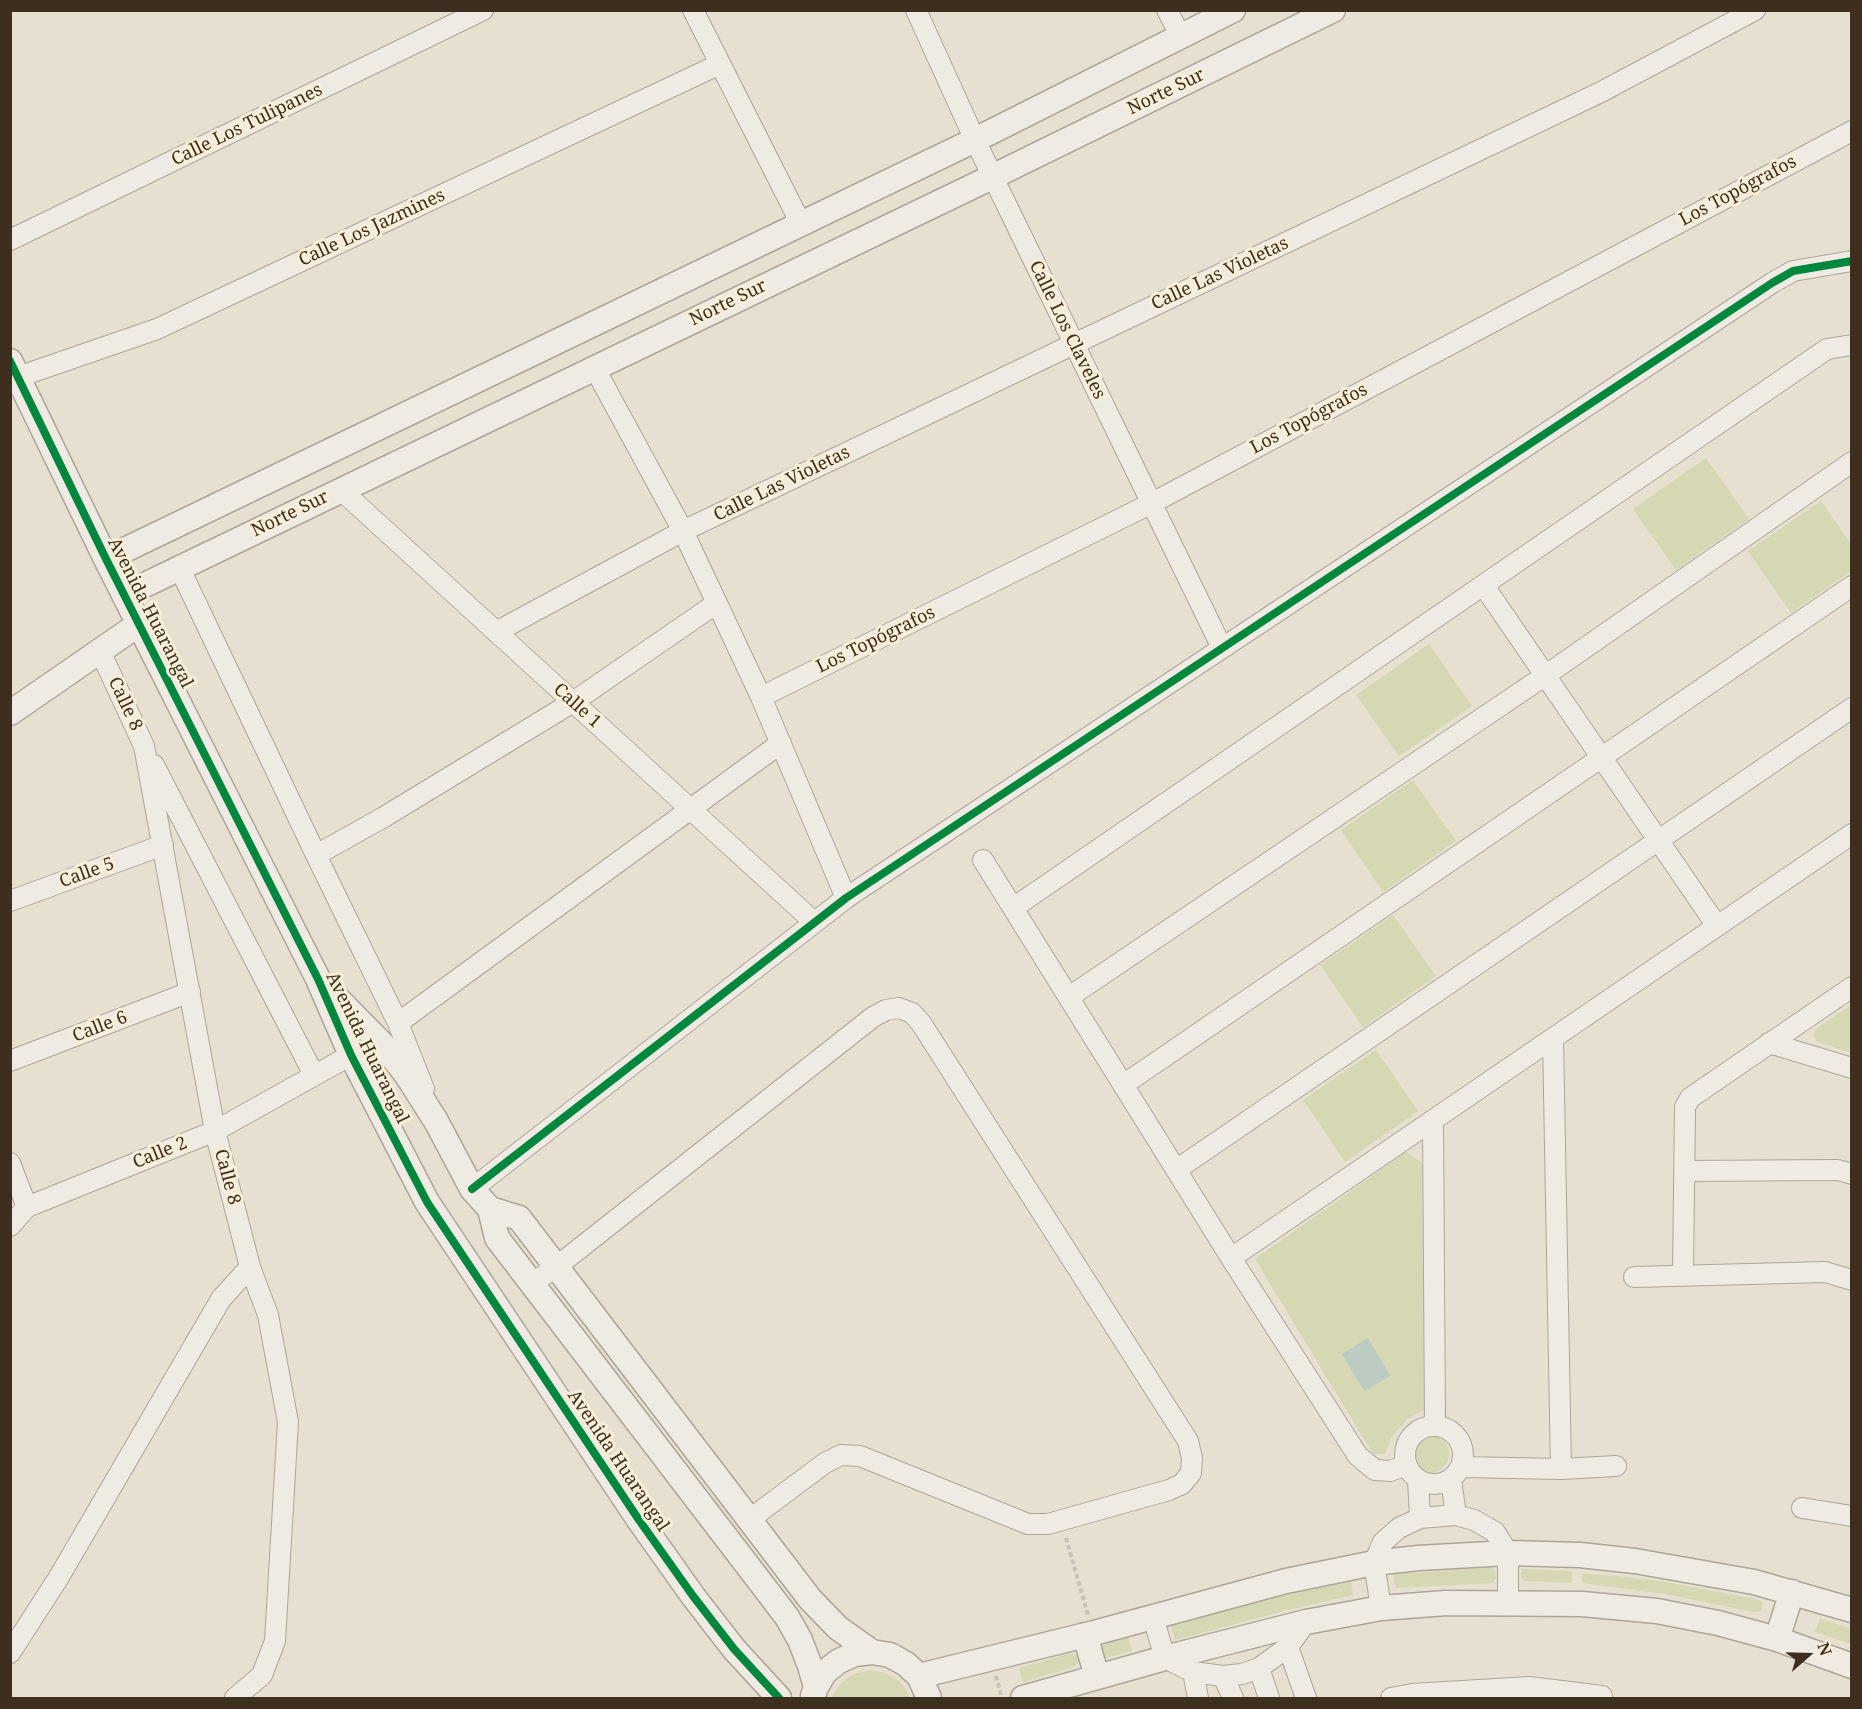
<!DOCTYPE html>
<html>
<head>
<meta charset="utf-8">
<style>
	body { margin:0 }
	#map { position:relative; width:1862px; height:1709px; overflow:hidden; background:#e7e0d1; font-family:"Noto Serif",serif }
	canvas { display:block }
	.frame { position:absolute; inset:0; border:12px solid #3d2e20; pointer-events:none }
	.north { position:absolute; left:1778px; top:1625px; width:60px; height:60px; -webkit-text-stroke:4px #f7eed8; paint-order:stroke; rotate:70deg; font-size:16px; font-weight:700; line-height:24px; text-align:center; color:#3d2e20 }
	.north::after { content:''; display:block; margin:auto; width:21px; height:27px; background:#3d2e20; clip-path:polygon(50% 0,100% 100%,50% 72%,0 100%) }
</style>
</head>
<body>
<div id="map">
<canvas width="1862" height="1709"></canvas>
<div class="frame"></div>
<div class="north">N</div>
</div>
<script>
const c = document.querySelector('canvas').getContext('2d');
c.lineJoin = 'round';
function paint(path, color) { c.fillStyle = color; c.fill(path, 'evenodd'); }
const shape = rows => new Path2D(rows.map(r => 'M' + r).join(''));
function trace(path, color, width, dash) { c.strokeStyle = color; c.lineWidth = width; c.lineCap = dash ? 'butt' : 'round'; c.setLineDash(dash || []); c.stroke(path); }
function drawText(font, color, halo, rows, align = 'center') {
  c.font = font + ' "Noto Serif",serif'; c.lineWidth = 6; c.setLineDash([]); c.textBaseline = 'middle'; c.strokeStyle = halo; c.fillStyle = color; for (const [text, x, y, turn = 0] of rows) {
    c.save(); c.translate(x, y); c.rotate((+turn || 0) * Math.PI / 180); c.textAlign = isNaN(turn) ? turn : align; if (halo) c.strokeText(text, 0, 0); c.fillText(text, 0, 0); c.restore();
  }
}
paint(shape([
	[1706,458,1749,519,1676,570,1633,509],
	[1821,501,1851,544,1851,571,1791,613,1748,551],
	[1429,644,1472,706,1399,756,1356,695],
	[1413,780,1456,841,1383,892,1341,830],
	[1393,915,1436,976,1363,1027,1320,965],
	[1851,1005,1851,1053,1816,1041,1814,1035,1815,1030],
	[1376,1050,1418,1111,1345,1162,1303,1100],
	[1406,1152,1422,1163,1424,1410,1407,1419,1392,1437,1385,1454,1373,1454,1255,1259],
	'1411 1454a19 19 0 1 1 38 0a19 19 0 1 1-38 0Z',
	[1491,1567,1495,1571,1496,1578,1493,1583,1396,1588,1394,1582,1394,1575,1400,1574],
	[1522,1569,1572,1571,1572,1583,1524,1581,1521,1577],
	[1582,1573,1661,1581,1759,1600,1763,1603,1761,1611,1754,1612,1665,1594,1582,1583],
	[1351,1582,1353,1595,1288,1610,1175,1640,1171,1626,1280,1596],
	[1820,1618,1851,1629,1851,1644,1815,1632],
	[1128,1637,1132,1651,1106,1658,1102,1656,1100,1648,1102,1645],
	[1072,1653,1077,1656,1079,1662,1074,1667,1023,1682,1019,1668],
	[871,1670,885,1673,897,1679,906,1689,910,1698,832,1698,835,1691,844,1680,856,1673]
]), '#d6d7b3');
paint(shape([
	[1368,1338,1390,1376,1364,1391,1342,1354]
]), '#bcccc2');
const minor = shape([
	[693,10,801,224],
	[916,10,975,140,1222,648],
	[1167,10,1181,37],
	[10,240,483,10],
	[594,367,683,531,761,697,846,898],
	[18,377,157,329,720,64],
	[341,490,813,921],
	[179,567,316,855,398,1023,424,1089],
	[1484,586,1717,926],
	[496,632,683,531,1601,92,1755,10],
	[100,651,144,746,215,1131,250,1267,268,1315,288,1422,275,1641,262,1675,235,1698],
	[761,697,1152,503,1852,131],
	[154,765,314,1075],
	[316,855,384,817,573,702,717,603],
	[983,860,1231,1258,1358,1456,1375,1470,1390,1471,1407,1465],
	[10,901,163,845],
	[1013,908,1827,349,1852,345],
	[1069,997,1546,675,1852,462],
	[398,1023,781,743],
	[1553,1038,1561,1469],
	[1769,1043,1852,1068],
	[10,1061,190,992],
	[1123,1085,1852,586],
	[1433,1121,1435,1425],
	[10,1163,27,1207],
	[1176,1170,1852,708],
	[1684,1171,1838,1170,1852,1174],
	[472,1189,846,898,1772,283,1793,271,1852,261],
	[10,1226,27,1207,215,1131,351,1055],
	[1231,1258,1852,834],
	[1683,1274,1685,1107,1690,1098,1852,987],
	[1634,1277,1825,1272,1852,1280],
	[531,1284,556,1267,873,1017,886,1010,899,1008,912,1013,921,1023,1188,1441,1192,1458,1191,1473,1182,1484,1169,1490,1048,1524,1028,1524,860,1456,841,1455,825,1463,750,1519],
	'1405 1455a29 29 0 1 1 58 0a29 29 0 1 1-58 0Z',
	[1461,1467,1561,1469,1616,1466],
	[1418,1479,1420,1518],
	[1451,1480,1456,1515],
	[1802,1508,1852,1516],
	[1381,1608,1374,1563,1383,1542,1399,1528,1420,1518,1456,1515,1474,1520,1495,1532,1508,1553,1508,1602],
	[1153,1617,1165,1658,1193,1672,1223,1676,1242,1674,1259,1668,1288,1647,1306,1622],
	[1288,1647,1306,1698],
	[10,1653,59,1577,221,1299,250,1267],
	[1259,1668,1269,1698],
	[1193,1672,1198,1698],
	[1223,1676,1233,1698],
	[1391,1698,1412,1694,1529,1687,1602,1696,1602,1698]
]);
const tertiary = shape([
	[10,361,106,559,318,979,351,1055,427,1202,639,1520,693,1596,734,1649,779,1698],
	[106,559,975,140,1233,10],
	[124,595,992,177,1333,10],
	[10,713,139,624],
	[328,989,384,1046,406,1074,436,1121,472,1189,490,1209,497,1238,787,1617,800,1640,810,1666,816,1687],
	[490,1209,519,1218,810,1599,838,1628,872,1652],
	[1085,1635,1097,1677],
	[1777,1639,1792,1592],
	[919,1676,1094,1633,1286,1581,1374,1563,1418,1558,1508,1553,1580,1555,1635,1561,1754,1582,1852,1610],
	[813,1696,816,1687,825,1672,839,1661,855,1654,872,1652,890,1655,906,1664,919,1676,929,1698],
	[1023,1698,1165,1658,1306,1622,1381,1608,1446,1603,1582,1604,1657,1611,1718,1623,1777,1639,1852,1666]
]);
trace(minor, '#ada599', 22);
trace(tertiary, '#ada599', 27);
trace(shape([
	[1066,1538,1088,1615],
	[996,1676,1001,1695]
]), '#c8c2b9', 4, [4.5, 3]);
trace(minor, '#efebe3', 20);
trace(tertiary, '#efebe3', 24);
trace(shape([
	[10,361,106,559,318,979,351,1055,427,1202,639,1520,693,1596,734,1649,779,1698],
	[472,1189,846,898,1772,283,1793,271,1852,261]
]), '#00873e', 8);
drawText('18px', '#3d2e20', '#f7eed8', [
	["Norte Sur",1166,92,-26],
	["Calle Los Tulipanes",247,125,-26],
	["Los Topógrafos",1738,191,-28],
	["Calle Los Jazmines",372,228,-25],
	["Calle Las Violetas",1220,274,-25],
	["Norte Sur",728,303,-26],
	["Calle Los Claveles",1067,330,64],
	["Los Topógrafos",1309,419,-28],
	["Calle Las Violetas",782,484,-26],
	["Norte Sur",290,514,-26],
	["Avenida Huarangal",150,613,63],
	["Los Topógrafos",876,640,-26],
	["Calle 8",125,704,65],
	["Calle 1",577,706,42],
	["Calle 5",87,873,-20],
	["Calle 6",100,1027,-21],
	["Avenida Huarangal",367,1048,64],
	["Calle 2",160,1153,-22],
	["Calle 8",227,1177,75],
	["Avenida Huarangal",618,1461,56]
]);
</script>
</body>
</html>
